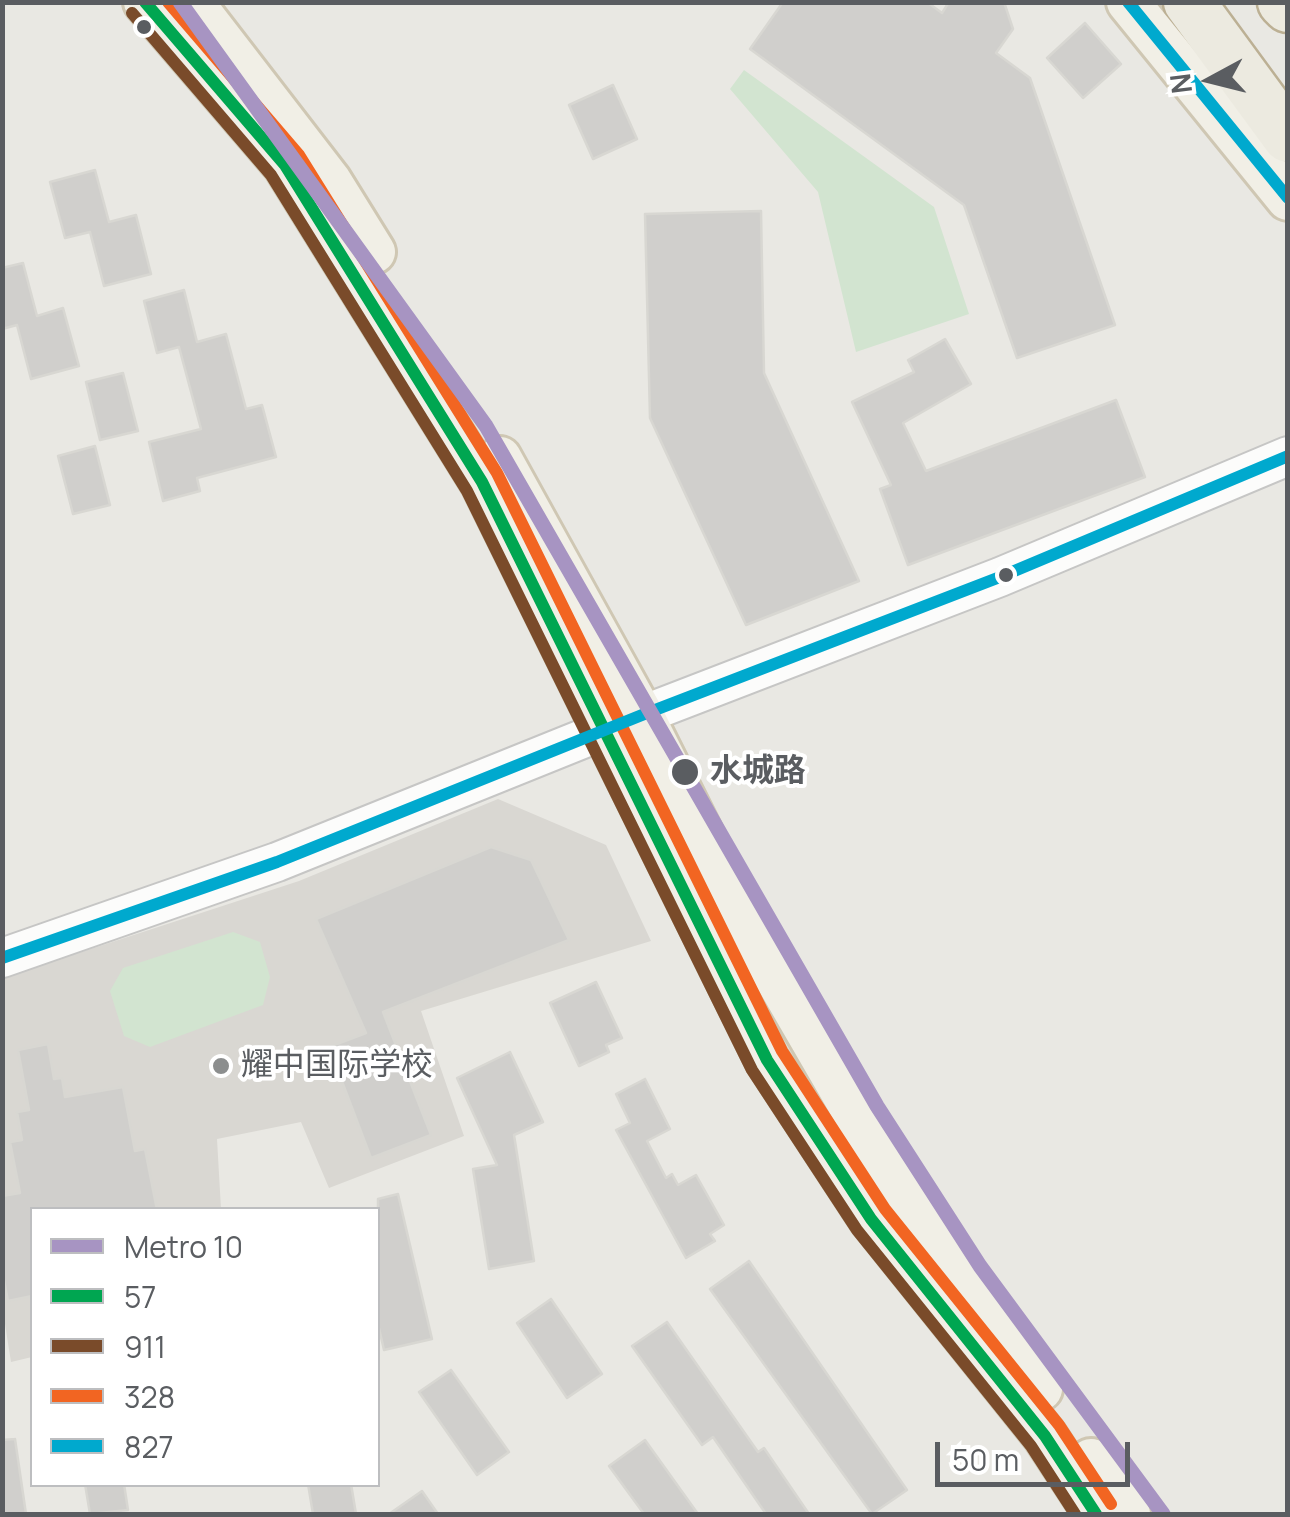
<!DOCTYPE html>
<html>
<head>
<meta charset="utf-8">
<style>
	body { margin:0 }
	#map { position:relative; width:1290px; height:1517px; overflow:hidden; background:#e9e8e3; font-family:Manrope,sans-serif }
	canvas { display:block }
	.frame { position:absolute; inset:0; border:5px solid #5a5d61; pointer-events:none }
	.legend { position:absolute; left:30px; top:1207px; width:350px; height:280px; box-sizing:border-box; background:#fff; border:2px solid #bdbec0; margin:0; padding:12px 18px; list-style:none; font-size:30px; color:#5a5d61 }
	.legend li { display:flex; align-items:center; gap:20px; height:50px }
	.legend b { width:50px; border:2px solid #bdbec0 }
	.north { position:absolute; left:1160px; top:30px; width:100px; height:100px; -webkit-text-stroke:8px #fff; paint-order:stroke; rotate:263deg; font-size:28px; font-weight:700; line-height:40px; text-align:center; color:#5a5d61 }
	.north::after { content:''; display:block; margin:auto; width:35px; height:45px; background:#5a5d61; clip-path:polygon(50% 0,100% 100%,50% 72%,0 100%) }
	.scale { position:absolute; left:935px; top:1442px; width:195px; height:45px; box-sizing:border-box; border:5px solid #5a5d61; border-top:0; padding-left:12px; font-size:30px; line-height:35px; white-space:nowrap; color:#5a5d61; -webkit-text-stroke:8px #fff; paint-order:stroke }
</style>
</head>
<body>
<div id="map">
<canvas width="1290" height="1517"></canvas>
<div class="frame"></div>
<ul class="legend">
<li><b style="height:12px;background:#a794c2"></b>Metro 10</li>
<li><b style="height:12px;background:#00a651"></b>57</li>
<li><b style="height:12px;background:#7a4b2a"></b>911</li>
<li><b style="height:12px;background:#f26522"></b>328</li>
<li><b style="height:12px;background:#00a9ce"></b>827</li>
</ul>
<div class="north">N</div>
<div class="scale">50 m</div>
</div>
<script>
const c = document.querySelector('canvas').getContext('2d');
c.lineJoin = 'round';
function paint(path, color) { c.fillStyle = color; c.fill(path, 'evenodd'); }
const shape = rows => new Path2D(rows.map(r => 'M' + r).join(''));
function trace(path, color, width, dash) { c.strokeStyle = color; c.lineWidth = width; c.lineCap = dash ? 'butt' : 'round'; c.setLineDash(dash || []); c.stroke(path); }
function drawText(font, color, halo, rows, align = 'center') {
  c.font = font + ' Manrope,"Noto Sans SC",sans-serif'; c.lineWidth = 8; c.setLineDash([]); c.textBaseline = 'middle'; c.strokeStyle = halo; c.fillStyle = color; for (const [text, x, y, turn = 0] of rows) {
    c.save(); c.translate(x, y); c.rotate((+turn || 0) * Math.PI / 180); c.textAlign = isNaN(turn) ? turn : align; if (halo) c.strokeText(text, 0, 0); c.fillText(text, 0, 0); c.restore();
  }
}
paint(shape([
	[498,799,606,845,651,941,421,1011,464,1136,329,1188,301,1122,217,1139,221,1209,32,1210,32,1357,11,1362,2,1305,2,978,299,881]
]), '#d9d7d2');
paint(shape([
	[744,70,934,207,969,314,856,352,818,192,730,89],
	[233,932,260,942,270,977,263,1005,150,1047,124,1036,110,991,123,968]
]), '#d2e4d0');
const building = shape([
	[783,2,927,2,942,13,949,2,1004,2,1013,29,996,53,1030,78,1115,325,1017,358,964,205,750,49,783,2],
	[1085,23,1121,64,1083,98,1047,58,1085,23],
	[613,85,637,139,593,159,569,105,613,85],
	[95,170,109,222,136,215,151,274,104,286,90,232,65,238,50,182,95,170],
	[761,211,764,373,859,581,746,625,650,418,645,214,761,211],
	[23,263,37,316,63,308,79,366,31,379,17,325,2,329,2,268,23,263],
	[184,290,197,342,226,334,246,409,262,405,276,457,197,478,200,491,163,501,149,442,201,429,179,347,157,353,144,301,184,290],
	[945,339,971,384,903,423,926,471,1116,400,1145,477,908,565,880,489,891,485,852,402,914,372,908,360,945,339],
	[123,373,138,431,100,440,86,382,123,373],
	[95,446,110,505,73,514,58,456,95,446],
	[491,847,531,860,569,940,383,1012,431,1135,371,1158,329,1047,366,1033,316,919,491,847],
	[596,982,622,1038,606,1045,609,1052,579,1066,550,1003,596,982],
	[48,1044,54,1079,62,1078,65,1097,123,1087,135,1151,145,1149,157,1210,32,1210,32,1296,8,1301,2,1270,2,1196,20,1193,10,1142,22,1140,17,1112,29,1110,18,1050,48,1044],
	[510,1052,543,1122,514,1135,534,1261,489,1269,473,1169,497,1165,457,1078,510,1052],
	[645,1079,670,1129,647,1141,666,1178,672,1174,678,1185,696,1175,724,1225,710,1234,715,1241,686,1258,616,1130,630,1123,616,1094,645,1079],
	[398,1194,432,1339,384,1350,378,1324,378,1199,398,1194],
	[749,1261,907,1490,872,1514,710,1289,749,1261],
	[551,1299,602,1374,567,1398,517,1323,551,1299],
	[667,1322,758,1452,764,1448,809,1514,766,1514,713,1437,702,1445,632,1346,667,1322],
	[451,1370,509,1452,477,1475,419,1392,451,1370],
	[15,1439,26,1514,2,1514,2,1440,15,1439],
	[645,1440,698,1514,644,1514,609,1466,645,1440],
	[85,1484,124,1484,128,1510,90,1514,85,1484],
	[308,1484,351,1484,356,1514,313,1514,308,1484],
	[422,1491,438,1514,389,1514,422,1491]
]);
paint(building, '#d0cfcc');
trace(building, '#d8d7d2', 2.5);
const secondary = shape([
	[2,958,277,862,642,715,1000,577,1288,456]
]);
const primary = shape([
	[145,2,285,165,482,482,767,1060,871,1219,1045,1436,1096,1514],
	[192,2,330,181,374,252],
	[1128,2,1288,199],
	[500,458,642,715,759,949,891,1177,1041,1389],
	[1091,1460,1129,1514]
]);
const highway = shape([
	[1189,2,1288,137],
	[1283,2,1288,7]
]);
trace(secondary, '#c6c6c5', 42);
trace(primary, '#cfc7b3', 48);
trace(highway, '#bcb094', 55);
trace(secondary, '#fcfcfb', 38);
trace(primary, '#f1efe6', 42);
trace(highway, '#eceae0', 50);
trace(shape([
	[145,2,285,165,482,482,767,1060,871,1219,1045,1436,1096,1514]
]), '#00a651', 12);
trace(shape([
	[132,13,271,175,467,491,752,1070,857,1230,1031,1446,1075,1514]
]), '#7a4b2a', 12);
trace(shape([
	[168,2,299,155,497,473,782,1051,885,1209,1059,1425,1111,1504]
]), '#f26522', 12);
trace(shape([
	[1128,2,1288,198],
	[2,958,277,862,642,715,1000,577,1288,456]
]), '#00a9ce', 12);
trace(shape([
	[180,2,486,426,877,1106,980,1266,1163,1514]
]), '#a794c2', 15);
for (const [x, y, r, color] of [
	[144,27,9,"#5a5d61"],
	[1006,575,9,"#5a5d61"],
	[685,772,15,"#5a5d61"],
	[221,1066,10,"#8c8e8e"]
]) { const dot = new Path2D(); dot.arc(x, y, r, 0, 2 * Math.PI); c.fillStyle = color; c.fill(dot); trace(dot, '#fff', 4); }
drawText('bold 32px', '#5a5d61', '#fff', [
	["水城路",710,772]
], 'left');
drawText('32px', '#5a5d61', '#fff', [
	["耀中国际学校",241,1066]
], 'left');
</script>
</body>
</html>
